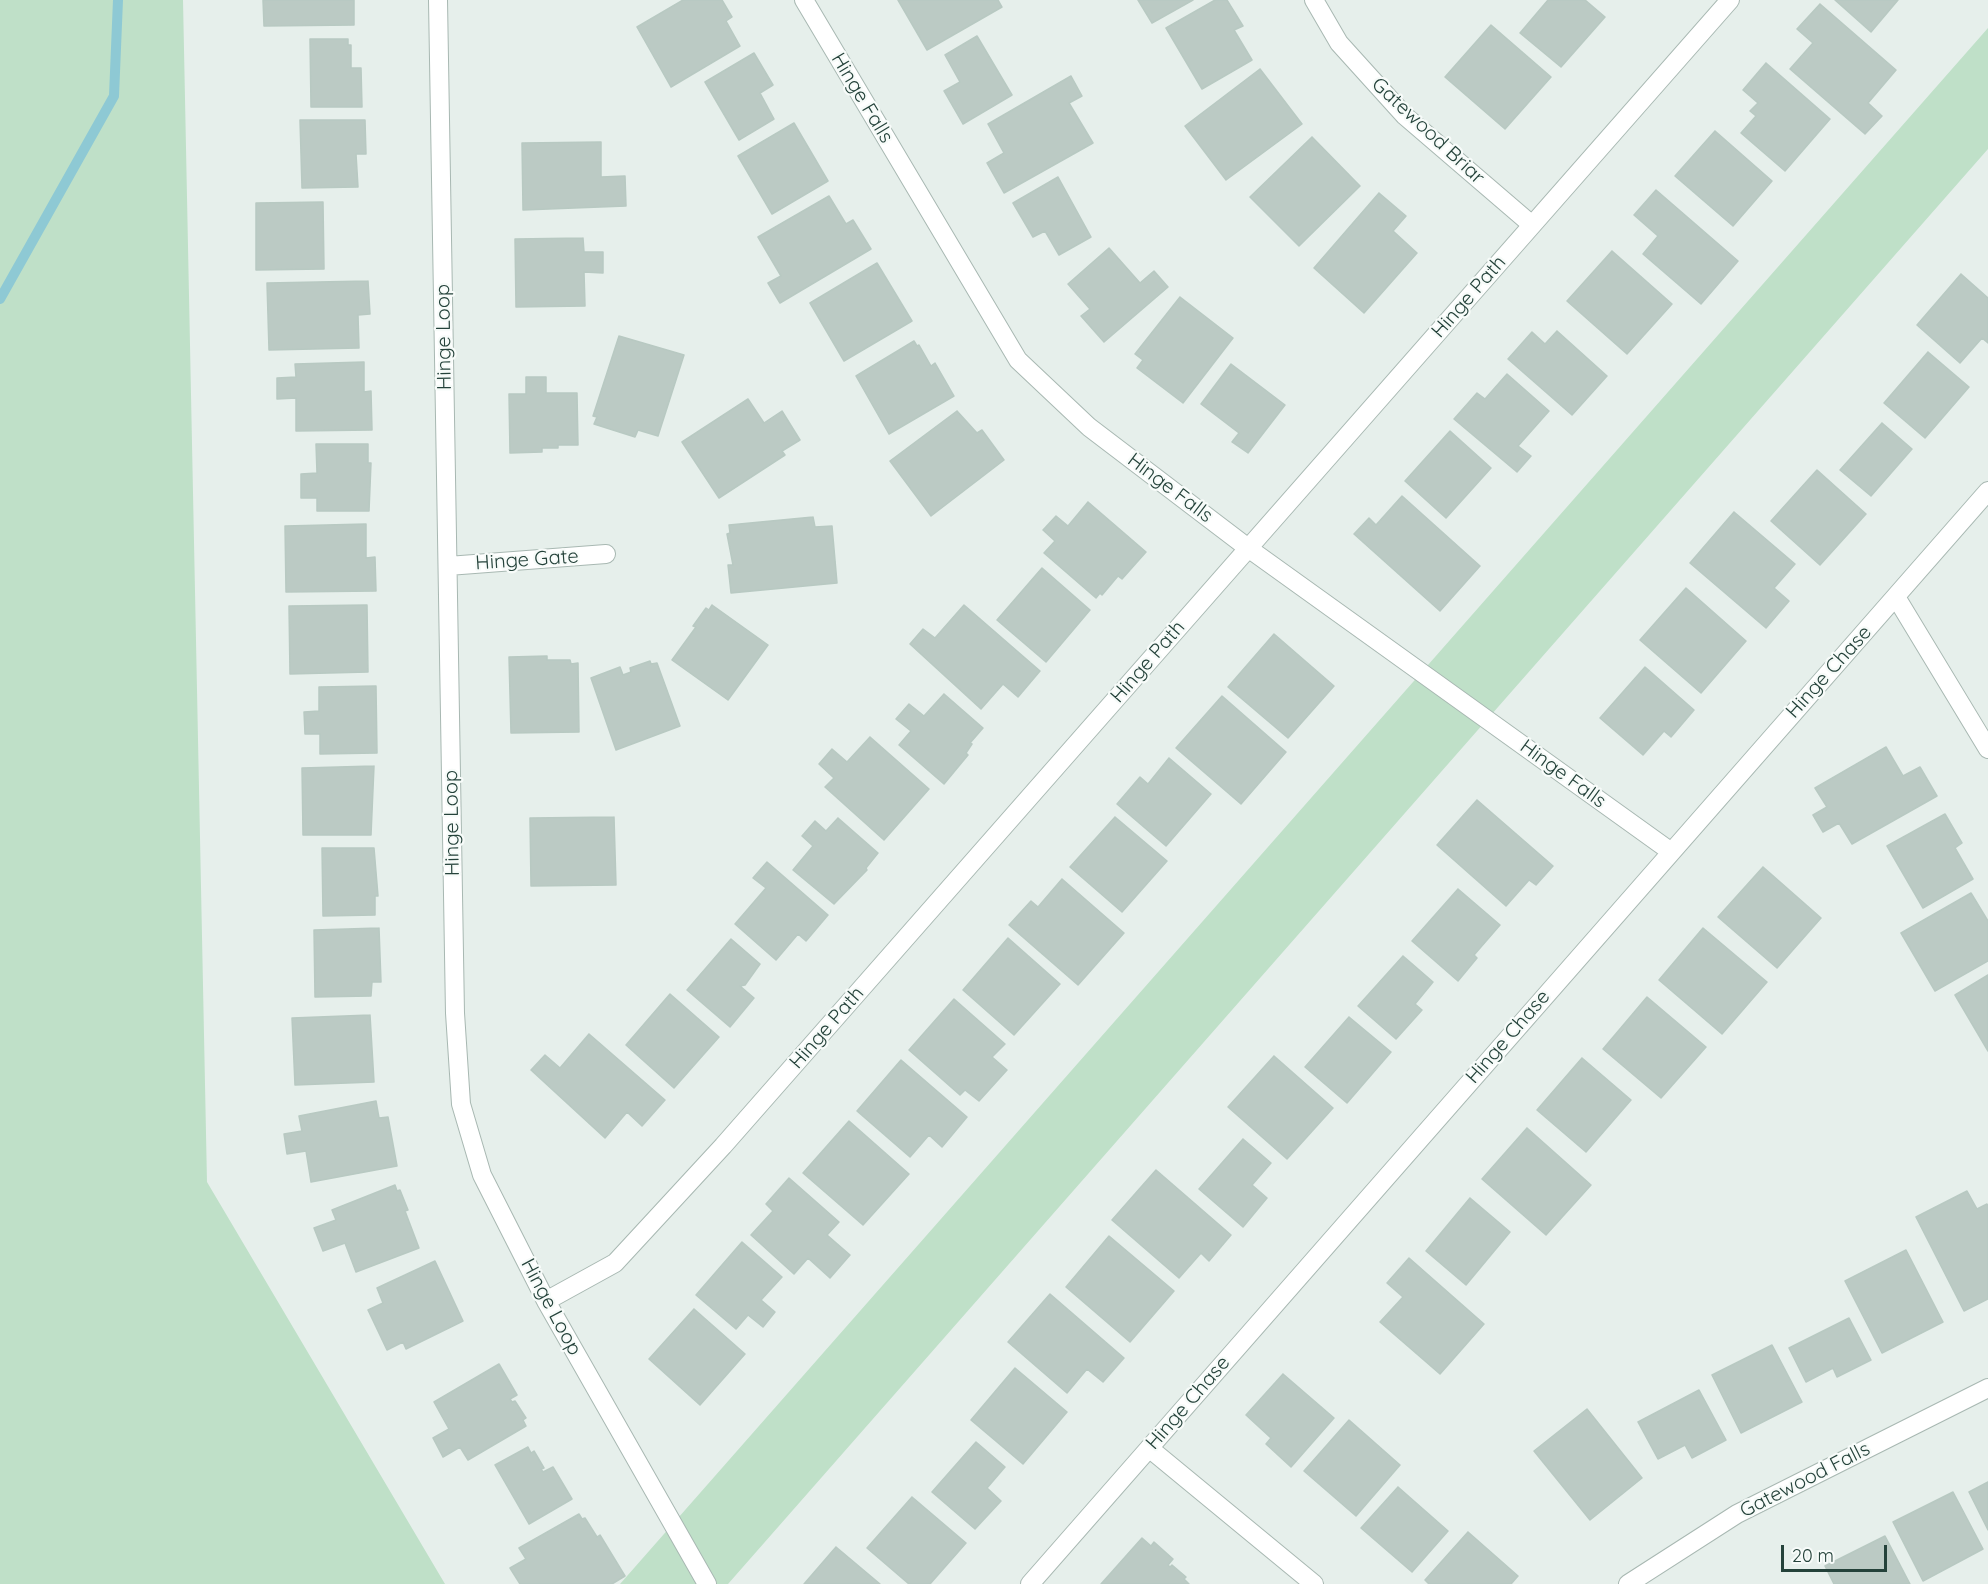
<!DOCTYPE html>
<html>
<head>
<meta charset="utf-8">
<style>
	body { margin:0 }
	#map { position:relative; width:1988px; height:1584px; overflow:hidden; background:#e6efeb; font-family:Quicksand,sans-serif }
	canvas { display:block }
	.scale { position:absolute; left:1781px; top:1545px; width:106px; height:27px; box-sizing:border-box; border:3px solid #24423a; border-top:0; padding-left:8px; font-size:18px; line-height:21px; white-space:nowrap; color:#24423a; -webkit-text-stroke:4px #f7fbf9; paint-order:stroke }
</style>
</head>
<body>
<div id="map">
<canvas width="1988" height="1584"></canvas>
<div class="scale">20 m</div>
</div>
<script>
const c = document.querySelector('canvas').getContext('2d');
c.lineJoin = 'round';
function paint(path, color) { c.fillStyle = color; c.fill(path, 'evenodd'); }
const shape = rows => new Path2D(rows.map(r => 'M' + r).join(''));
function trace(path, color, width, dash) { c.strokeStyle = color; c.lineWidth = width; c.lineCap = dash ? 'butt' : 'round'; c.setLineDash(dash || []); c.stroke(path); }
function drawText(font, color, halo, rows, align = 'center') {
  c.font = font + ' Quicksand,sans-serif'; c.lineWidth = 4.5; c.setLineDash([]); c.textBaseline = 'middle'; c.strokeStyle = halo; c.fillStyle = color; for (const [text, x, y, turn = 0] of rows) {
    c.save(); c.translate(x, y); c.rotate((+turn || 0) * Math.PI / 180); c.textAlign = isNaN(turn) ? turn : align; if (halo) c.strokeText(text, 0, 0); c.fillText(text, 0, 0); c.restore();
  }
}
paint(shape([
	[0,0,183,0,207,1182,445,1584,0,1584],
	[1988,28,1988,149,728,1584,620,1584]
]), '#bfe0c8');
trace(shape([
	[0,299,114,96,118,0]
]), '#8ec9d4', 10);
const building = shape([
	[263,0,354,0,354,25,264,26,263,0],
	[683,0,722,0,732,17,726,21,740,46,671,87,637,27,683,0],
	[898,0,998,0,1002,7,927,50,898,0],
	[1138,0,1193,0,1152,23,1138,0],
	[1215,0,1227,0,1243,26,1234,30,1252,60,1202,89,1166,28,1215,0],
	[1548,0,1585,0,1605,17,1561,67,1520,33,1548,0],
	[1835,0,1898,0,1871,32,1835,0],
	[1820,4,1896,70,1868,103,1882,116,1865,134,1790,69,1813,43,1797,29,1820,4],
	[1491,25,1551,77,1505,129,1445,77,1491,25],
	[977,36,1012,95,963,124,944,91,960,82,945,55,977,36],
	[310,39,348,39,348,45,351,45,351,68,361,68,362,107,311,107,310,39],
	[754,53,773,85,760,93,774,119,739,140,705,82,754,53],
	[1766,63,1830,119,1785,171,1741,133,1756,116,1750,111,1758,103,1743,90,1766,63],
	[1260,69,1302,124,1226,180,1185,126,1260,69],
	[1071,76,1082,96,1069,103,1093,143,1004,193,987,163,1004,153,988,124,1071,76],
	[300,120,365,120,366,154,356,154,358,187,302,188,300,120],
	[794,123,828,181,772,214,738,156,794,123],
	[1715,131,1772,181,1733,226,1675,176,1715,131],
	[1312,137,1360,186,1299,246,1250,197,1312,137],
	[601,142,601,177,625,176,626,206,523,210,522,143,601,142],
	[1058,177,1091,237,1059,255,1045,231,1033,237,1013,203,1058,177],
	[1656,190,1738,261,1701,304,1643,254,1658,236,1634,215,1656,190],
	[1379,193,1406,216,1393,231,1417,253,1364,313,1314,268,1379,193],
	[829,196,846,224,853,220,871,249,780,303,768,283,781,276,758,237,829,196],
	[323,202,324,269,256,270,256,203,323,202],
	[583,238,584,252,603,252,603,273,584,272,585,306,516,307,515,239,583,238],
	[1109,248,1140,283,1154,271,1168,287,1104,342,1081,316,1090,309,1068,284,1109,248],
	[1612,251,1672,304,1627,354,1567,301,1612,251],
	[877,263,912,321,844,361,810,303,877,263],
	[1961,274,1988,298,1988,343,1982,338,1960,363,1917,325,1961,274],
	[368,281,370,314,358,315,359,348,269,350,267,283,368,281],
	[1180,297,1233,338,1183,403,1137,368,1143,360,1135,354,1180,297],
	[1557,331,1607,376,1572,415,1508,359,1532,332,1545,344,1557,331],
	[619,336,684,355,658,436,638,430,635,437,594,424,597,417,593,416,619,336],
	[914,341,917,346,919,345,931,366,935,363,954,396,889,434,856,376,914,341],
	[1928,352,1969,387,1925,438,1884,403,1928,352],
	[364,362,364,392,371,391,372,430,296,431,296,398,277,399,277,378,296,377,295,364,364,362],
	[1231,364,1285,405,1248,453,1232,442,1239,433,1201,404,1231,364],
	[1507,374,1549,411,1518,446,1531,456,1517,472,1454,419,1477,393,1485,399,1507,374],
	[526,377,546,377,546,393,577,393,578,445,558,445,558,448,542,448,542,452,510,453,509,394,526,394,526,377],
	[748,399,764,423,782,411,800,440,782,451,785,455,719,498,682,442,748,399],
	[957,411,977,433,982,430,1004,460,931,516,890,461,957,411],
	[1882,423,1912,449,1871,496,1840,470,1882,423],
	[1450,431,1491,468,1446,518,1405,481,1450,431],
	[316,444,368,444,368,463,371,463,369,511,317,511,317,498,301,498,301,474,317,473,316,444],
	[1817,470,1866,514,1820,565,1771,521,1817,470],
	[1402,496,1480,566,1440,611,1354,534,1369,518,1376,525,1402,496],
	[1088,502,1146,552,1122,579,1118,576,1102,595,1100,593,1096,598,1044,553,1055,541,1043,530,1056,516,1068,526,1088,502],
	[1734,512,1795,564,1774,588,1789,601,1766,628,1690,563,1734,512],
	[813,517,815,527,832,526,837,583,731,593,728,565,733,565,727,534,730,533,729,525,813,517],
	[366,524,366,558,375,557,376,591,286,592,285,526,366,524],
	[1042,568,1090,610,1046,662,997,620,1042,568],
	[1686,588,1746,641,1701,693,1640,640,1686,588],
	[367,605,368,672,290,674,289,606,367,605],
	[712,605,768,645,728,700,672,660,696,627,693,626,706,608,709,610,712,605],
	[964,605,1040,671,1018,697,1003,684,981,709,910,644,923,629,935,638,964,605],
	[1274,634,1334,686,1288,738,1228,687,1274,634],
	[547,656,547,660,570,660,571,664,578,663,579,732,511,733,509,657,547,656],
	[650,661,651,664,657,663,680,726,616,750,591,678,620,667,623,675,631,672,630,668,650,661],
	[1645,667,1694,710,1671,737,1664,731,1643,755,1600,718,1645,667],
	[376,686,377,753,320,754,320,734,305,734,304,712,319,711,319,687,376,686],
	[944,694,983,728,970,743,972,744,966,753,968,755,944,784,899,745,911,731,896,719,909,704,924,716,944,694],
	[1222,696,1286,752,1241,804,1176,748,1222,696],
	[870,737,929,789,884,840,825,787,834,778,819,764,832,749,847,762,870,737],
	[1886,747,1903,776,1920,767,1937,796,1852,844,1839,823,1823,832,1813,815,1827,807,1815,788,1886,747],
	[1169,758,1211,794,1166,846,1117,804,1140,777,1148,784,1169,758],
	[374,766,371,835,303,835,302,768,374,766],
	[1477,800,1553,866,1536,885,1529,880,1506,906,1437,845,1477,800],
	[1945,814,1962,843,1955,848,1973,879,1923,908,1887,846,1945,814],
	[614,817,616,885,531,886,530,818,614,817],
	[1115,817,1167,861,1122,912,1070,867,1115,817],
	[838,818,878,853,866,868,867,870,834,904,793,870,813,846,802,836,815,821,826,831,838,818],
	[322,848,374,848,378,896,375,896,375,915,323,916,322,848],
	[767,862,828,915,806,941,798,934,776,960,735,924,766,888,753,878,767,862],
	[1763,867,1821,918,1777,968,1718,917,1763,867],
	[1062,879,1124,933,1078,985,1009,925,1031,901,1038,907,1062,879],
	[1458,889,1500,925,1474,955,1477,958,1458,981,1412,941,1458,889],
	[1971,893,1988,921,1988,961,1935,991,1901,933,1971,893],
	[379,928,381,982,372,982,371,996,315,997,314,930,379,928],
	[1703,928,1767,982,1722,1034,1659,980,1703,928],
	[1008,938,1060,984,1014,1035,963,990,1008,938],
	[731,939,760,964,745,985,740,986,754,998,730,1027,687,990,731,939],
	[1403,956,1433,982,1415,1004,1422,1010,1396,1039,1358,1006,1403,956],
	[1988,975,1988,1051,1955,995,1988,975],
	[670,994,719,1037,674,1088,626,1045,670,994],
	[1647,997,1706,1047,1661,1098,1603,1049,1647,997],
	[954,999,1005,1044,992,1057,1007,1070,979,1101,965,1090,960,1095,909,1050,954,999],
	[370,1015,374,1082,295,1085,292,1018,370,1015],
	[1349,1017,1391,1052,1347,1103,1305,1067,1349,1017],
	[589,1034,665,1100,642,1126,627,1112,605,1138,531,1070,545,1055,560,1068,589,1034],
	[1274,1056,1333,1108,1287,1159,1228,1107,1274,1056],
	[1582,1058,1631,1100,1586,1152,1537,1110,1582,1058],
	[901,1060,967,1117,942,1147,929,1135,910,1157,857,1111,901,1060],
	[376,1101,379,1118,388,1117,397,1166,311,1182,306,1151,287,1154,284,1134,302,1131,299,1116,376,1101],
	[849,1121,909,1174,863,1225,803,1173,849,1121],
	[1527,1128,1591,1185,1546,1235,1482,1179,1527,1128],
	[1243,1139,1271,1163,1252,1185,1267,1198,1243,1227,1199,1189,1243,1139],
	[1156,1170,1231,1235,1209,1261,1201,1253,1179,1278,1112,1220,1156,1170],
	[789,1178,839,1222,827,1235,850,1255,830,1278,808,1258,794,1274,751,1235,773,1211,766,1204,789,1178],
	[395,1185,397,1191,400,1190,408,1210,405,1211,419,1248,356,1272,345,1243,323,1251,314,1228,336,1220,332,1210,395,1185],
	[1967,1191,1977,1209,1987,1204,1988,1206,1988,1299,1964,1311,1916,1217,1967,1191],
	[1470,1198,1510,1232,1466,1285,1426,1251,1470,1198],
	[1109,1236,1174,1291,1130,1342,1066,1287,1109,1236],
	[742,1242,782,1277,761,1300,775,1312,763,1327,748,1315,736,1329,696,1295,742,1242],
	[1906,1250,1943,1322,1882,1353,1845,1281,1906,1250],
	[1409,1258,1484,1324,1440,1374,1380,1322,1403,1297,1387,1283,1409,1258],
	[435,1261,463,1321,406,1349,403,1342,387,1350,368,1310,383,1303,377,1288,435,1261],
	[1050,1294,1124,1358,1103,1382,1087,1369,1067,1393,1008,1342,1050,1294],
	[694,1309,745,1354,700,1405,649,1359,694,1309],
	[1849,1318,1871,1360,1837,1377,1833,1368,1806,1382,1789,1348,1849,1318],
	[1772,1345,1802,1402,1741,1433,1712,1375,1772,1345],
	[499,1364,517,1395,510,1399,512,1402,515,1401,526,1418,523,1420,526,1426,468,1460,460,1447,443,1457,433,1438,449,1429,434,1402,499,1364],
	[1015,1368,1067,1412,1023,1464,971,1420,1015,1368],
	[1283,1374,1334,1418,1291,1467,1266,1444,1271,1438,1246,1415,1283,1374],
	[1699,1390,1726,1440,1692,1458,1685,1445,1658,1459,1638,1422,1699,1390],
	[1587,1409,1642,1478,1590,1520,1534,1451,1587,1409],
	[1349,1420,1400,1465,1356,1516,1304,1471,1349,1420],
	[976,1442,1005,1467,987,1488,1001,1501,975,1529,932,1492,976,1442],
	[528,1447,531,1453,534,1451,544,1468,541,1469,543,1472,553,1467,572,1499,529,1524,495,1465,528,1447],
	[1988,1482,1988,1530,1969,1492,1988,1482],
	[1398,1487,1448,1531,1412,1572,1361,1528,1398,1487],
	[1953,1492,1983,1549,1923,1581,1893,1522,1953,1492],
	[912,1497,966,1543,930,1584,909,1584,867,1548,912,1497],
	[579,1514,582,1519,585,1518,597,1537,600,1535,625,1576,612,1584,520,1584,510,1568,526,1559,519,1548,579,1514],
	[1468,1532,1518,1576,1511,1584,1429,1584,1425,1580,1468,1532],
	[1885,1536,1910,1584,1834,1584,1825,1566,1885,1536],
	[1142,1538,1151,1546,1154,1542,1173,1559,1168,1565,1170,1567,1172,1565,1186,1577,1184,1579,1189,1584,1101,1584,1142,1538],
	[836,1547,880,1584,804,1584,836,1547]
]);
paint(building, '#bbcac4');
trace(building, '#b8c9c2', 1.5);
const minor = shape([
	[438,0,455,1013,461,1104,482,1175,546,1301,707,1584],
	[804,0,1018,360,1089,427,1248,548,1670,851],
	[1314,0,1339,43,1405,116,1532,225],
	[448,566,606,554],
	[1896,597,1988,749],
	[546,1301,615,1263,723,1146,1730,0],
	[1149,1448,1314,1584],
	[1030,1584,1988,491],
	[1628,1584,1737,1514,1988,1388]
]);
trace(minor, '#a8b8b2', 20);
trace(minor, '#fff', 18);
drawText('20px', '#24423a', '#f7fbf9', [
	["Hinge Falls",862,98,59],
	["Gatewood Briar",1428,131,43],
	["Hinge Path",1469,297,-49],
	["Hinge Loop",444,337,-91],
	["Hinge Falls",1170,488,37],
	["Hinge Gate",527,560,-4],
	["Hinge Path",1148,662,-49],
	["Hinge Chase",1829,672,-48],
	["Hinge Falls",1563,774,36],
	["Hinge Loop",452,823,-91],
	["Hinge Path",827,1028,-49],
	["Hinge Chase",1508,1037,-49],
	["Hinge Loop",551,1307,62],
	["Hinge Chase",1188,1403,-49],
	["Gatewood Falls",1805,1480,-27]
]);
</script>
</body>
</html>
